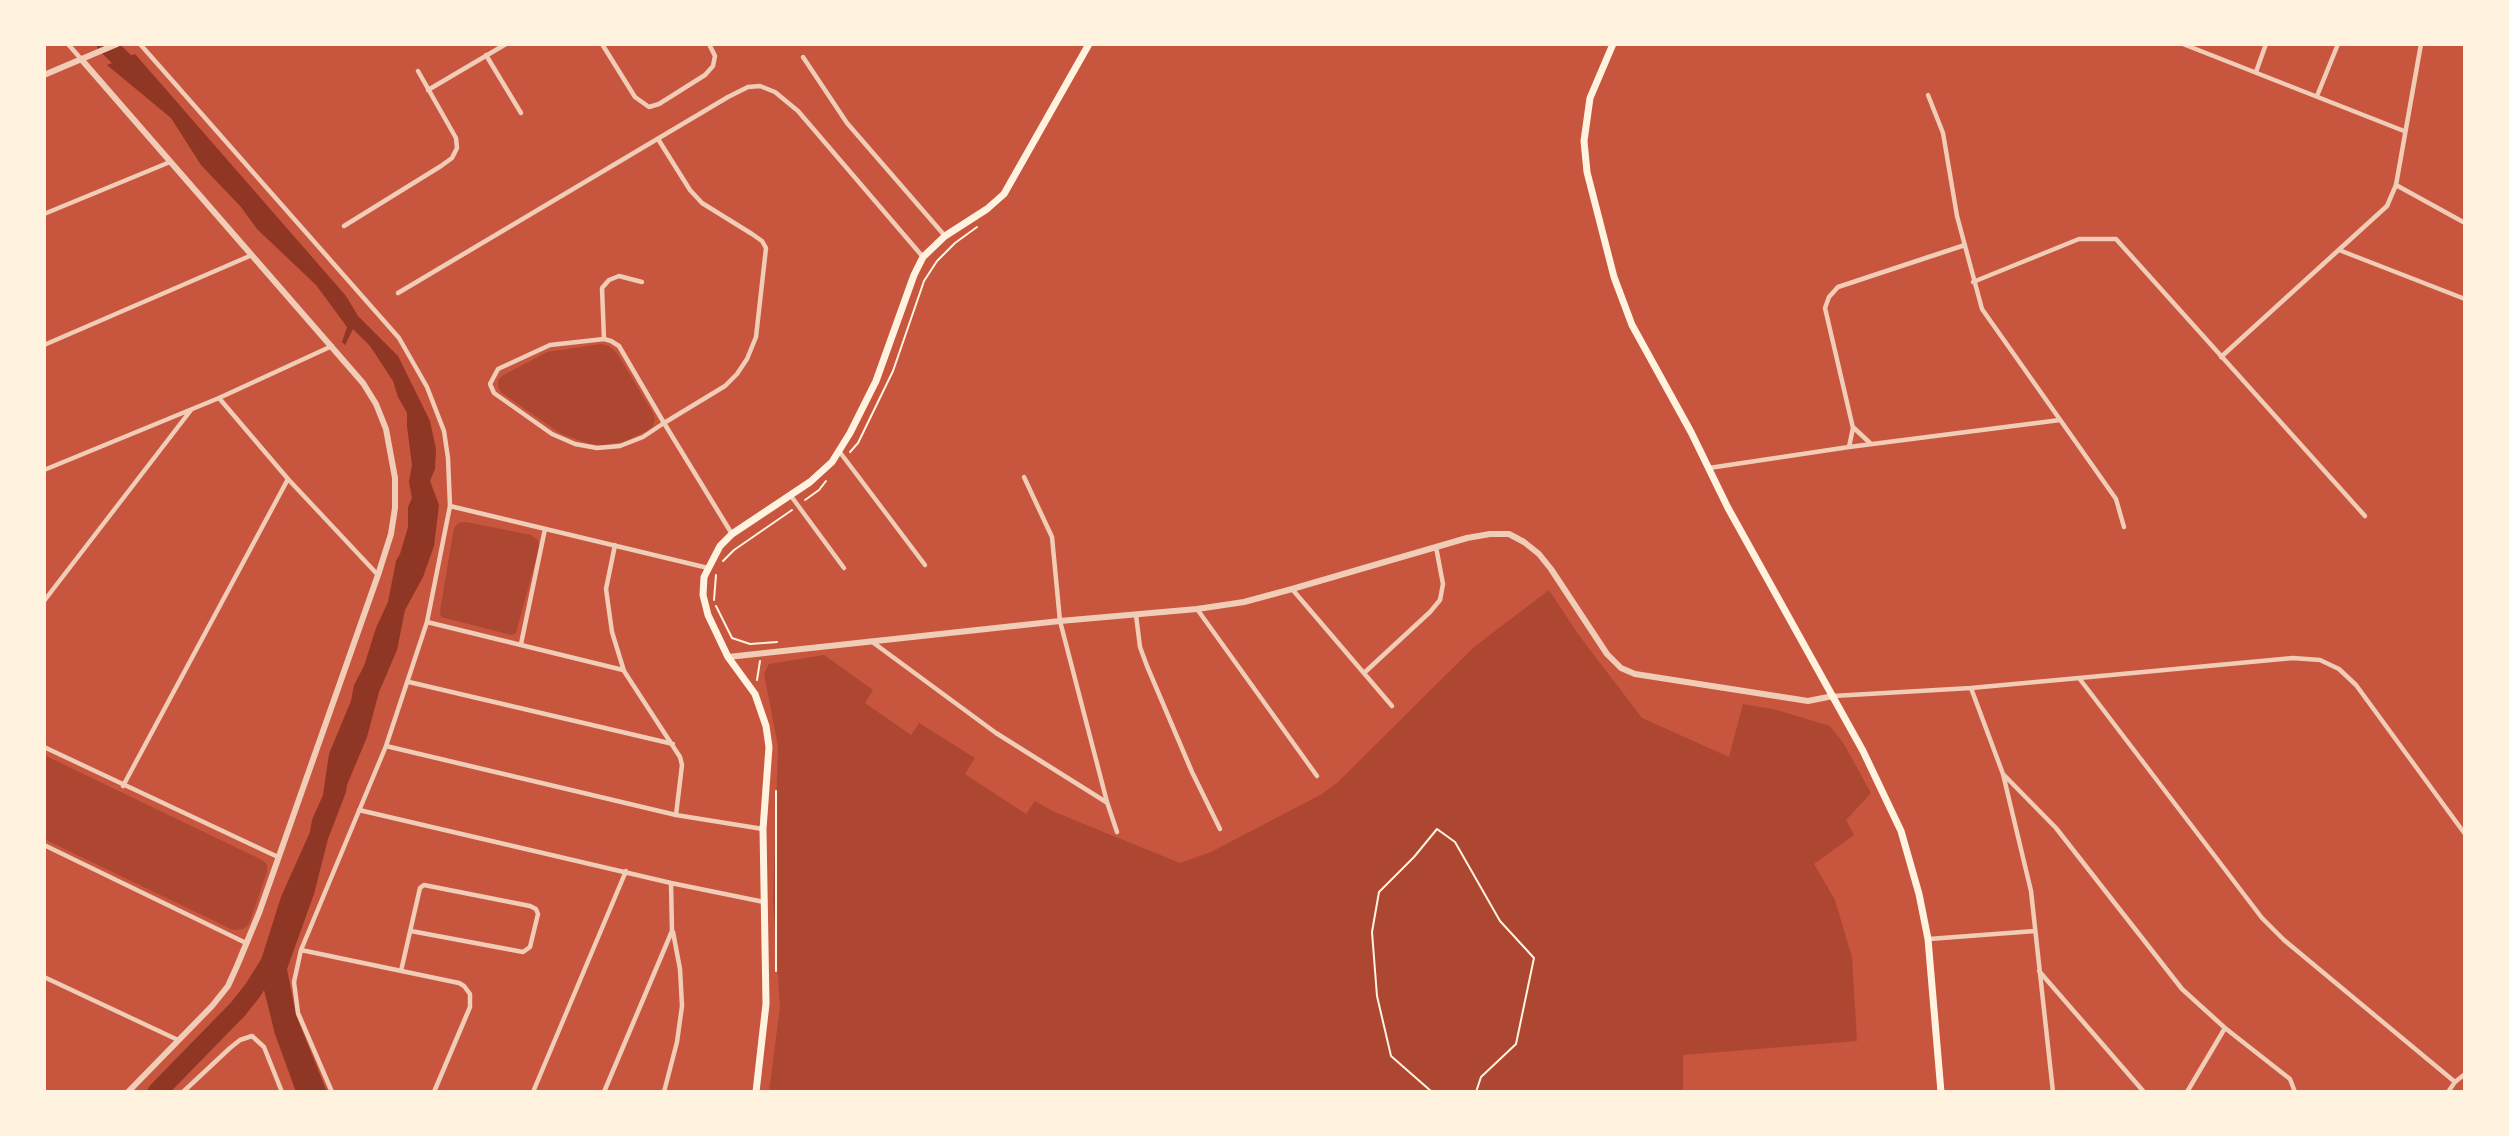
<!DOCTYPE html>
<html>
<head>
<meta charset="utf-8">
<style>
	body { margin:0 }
	#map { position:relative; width:2509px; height:1136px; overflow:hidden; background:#c8553d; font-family:Mulish,sans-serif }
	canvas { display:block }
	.frame { position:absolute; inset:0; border:46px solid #fff3e0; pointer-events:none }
</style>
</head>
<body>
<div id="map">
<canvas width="2509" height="1136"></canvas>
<div class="frame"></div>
</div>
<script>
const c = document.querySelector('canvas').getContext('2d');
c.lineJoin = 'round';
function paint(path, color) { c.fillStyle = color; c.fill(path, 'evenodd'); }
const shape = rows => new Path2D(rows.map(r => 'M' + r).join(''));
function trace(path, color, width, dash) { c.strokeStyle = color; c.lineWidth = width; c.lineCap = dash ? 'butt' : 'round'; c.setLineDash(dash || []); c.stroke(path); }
paint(shape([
	[601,344,609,346,617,353,653,413,655,419,653,426,647,431,623,442,603,445,590,444,561,434,502,393,498,387,498,380,502,376,547,352],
	[466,522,531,535,538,540,539,548,516,633,511,635,441,617,440,611,454,528,459,523],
	[1549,590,1578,634,1642,718,1729,757,1743,704,1777,710,1830,726,1844,744,1871,793,1846,820,1854,835,1814,864,1835,900,1852,957,1857,1041,1683,1055,1683,1092,769,1092,780,1007,773,899,778,746,764,674,769,664,824,655,873,690,865,703,911,735,919,723,975,758,965,774,1026,814,1035,801,1052,811,1180,863,1211,852,1322,794,1338,782,1474,647],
	[44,755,262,860,267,864,267,872,249,924,243,929,233,930,44,839]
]), '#ae4732');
paint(shape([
	[135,54,346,296,358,316,398,356,430,421,436,449,435,469,430,481,439,505,434,546,423,577,405,610,397,650,379,692,367,737,347,785,346,792,328,839,314,894,287,969,296,1015,327,1092,296,1092,275,1034,262,982,257,983,260,963,281,897,310,832,312,820,323,795,329,754,351,701,354,685,364,666,376,628,388,602,396,561,400,554,408,527,408,507,412,498,409,482,412,465,407,426,407,413,398,397,393,381,370,346,353,329,345,345,342,342,347,327,316,285,257,229,241,207,201,165,171,118,107,65]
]), '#8f3625');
trace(shape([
	[106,44,140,77],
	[157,1092,238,1009,253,990,270,963]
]), '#8f3625', 19);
trace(shape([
	[850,452,858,443,893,371,924,281,937,261,955,243,977,227],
	[805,500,819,490,826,481],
	[723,561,734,550,792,510],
	[714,600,716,575],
	[716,606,732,638,750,644,777,642],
	[757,680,760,661],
	[776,971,776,791],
	[1432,1092,1391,1056,1377,996,1372,932,1379,892,1414,857,1437,829,1455,842,1500,921,1534,958,1516,1044,1481,1077,1476,1092]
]), '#fff3e0', 2);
trace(shape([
	[68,44,81,59],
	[140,44,399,338,427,387,444,431,448,458,450,506,427,622,386,746,301,950,294,982,298,1013,332,1092],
	[602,44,635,97,649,107,659,104,705,75,713,66,715,56,709,44],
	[2183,44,2404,131],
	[486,55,521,113],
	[803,57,847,123,945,236],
	[2256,72,2266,44],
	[428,90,506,44],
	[1928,95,1943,133,1957,216,1982,309,2116,499,2124,527],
	[2317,96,2338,44],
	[658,139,690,190,702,203,752,234,762,241,766,248,756,337,747,359,737,374,725,386,664,423,643,437,620,446,597,448,575,444,552,434,494,393,490,384,498,369,550,345,604,339,611,341,619,346,664,423,732,534],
	[2396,185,2465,223],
	[44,214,170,162],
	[344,226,441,166,452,158,457,148,456,138,418,71],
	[2339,250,2465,299],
	[1973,282,2079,239,2116,239,2365,516],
	[398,293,728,97,748,87,760,86,775,92,798,111,923,257],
	[604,339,602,288,609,280,619,276,642,282],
	[44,345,252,255],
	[2221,357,2387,206,2396,185,2421,44],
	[219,398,288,479,378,575],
	[1854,428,1870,443],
	[1849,447,1853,428,1825,308,1829,297,1838,287,1965,245],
	[839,451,925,565],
	[1709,468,1849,447,2060,420],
	[44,470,219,398,332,346],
	[1024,477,1052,537,1060,621,1107,802,1117,832],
	[791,496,844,568],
	[450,506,708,568],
	[615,545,606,589,612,632,624,671,680,757,682,765,676,815],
	[1292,589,1392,706],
	[44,601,191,410],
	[1197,609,1317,776],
	[1136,615,1140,647,1147,666,1192,772,1220,829],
	[427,622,623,670],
	[871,641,996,733,1106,802],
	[521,644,545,529],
	[1364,673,1430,612,1440,600,1443,584,1436,547],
	[2079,678,2293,658,2320,660,2339,669,2356,685,2465,834],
	[409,682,673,744],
	[1971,688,2003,774,2031,891,2053,1092],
	[1833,696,1971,688,2079,678,2262,918,2284,940,2455,1082],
	[386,746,676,815,763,829],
	[44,747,278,857],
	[2003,774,2056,828,2182,989,2225,1028,2290,1079,2295,1092],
	[123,786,288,479],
	[359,810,671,883,764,902],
	[44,845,246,943],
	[1929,939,2035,931],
	[301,950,459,983,464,986,470,994,470,1007,434,1092],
	[401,971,420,888,424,885,530,906,536,909,538,914,530,947,523,952,411,931],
	[2039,971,2144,1092],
	[44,977,178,1040],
	[183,1092,230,1048,240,1040,252,1036,264,1047,282,1092],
	[533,1092,626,871],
	[604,1092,672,931,671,883],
	[664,1092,677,1042,682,1006,680,969,673,932],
	[2187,1092,2225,1028],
	[2448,1092,2455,1082,2465,1074]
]), '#f1ccb7', 4.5);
trace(shape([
	[81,59,363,383,376,404,386,429,395,478,395,508,391,534,378,575,259,913,237,966,228,986,212,1006,128,1092],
	[44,75,117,44],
	[728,657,1060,621,1197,609,1244,602,1292,589,1467,538,1490,534,1509,534,1524,542,1539,554,1551,569,1607,654,1621,668,1635,674,1808,701,1833,696]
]), '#f1ccb7', 6);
trace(shape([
	[1613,44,1590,98,1584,141,1587,172,1614,277,1632,325,1691,432,1728,508,1863,751,1901,831,1919,894,1928,939,1941,1092],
	[756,1092,766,1004,763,829,769,747,766,726,755,694,728,657,708,615,703,595,704,577,720,546,732,534,810,482,832,462,850,433,876,381,914,275,923,257,945,236,987,209,1004,194,1089,44]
]), '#fff3e0', 7);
</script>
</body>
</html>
